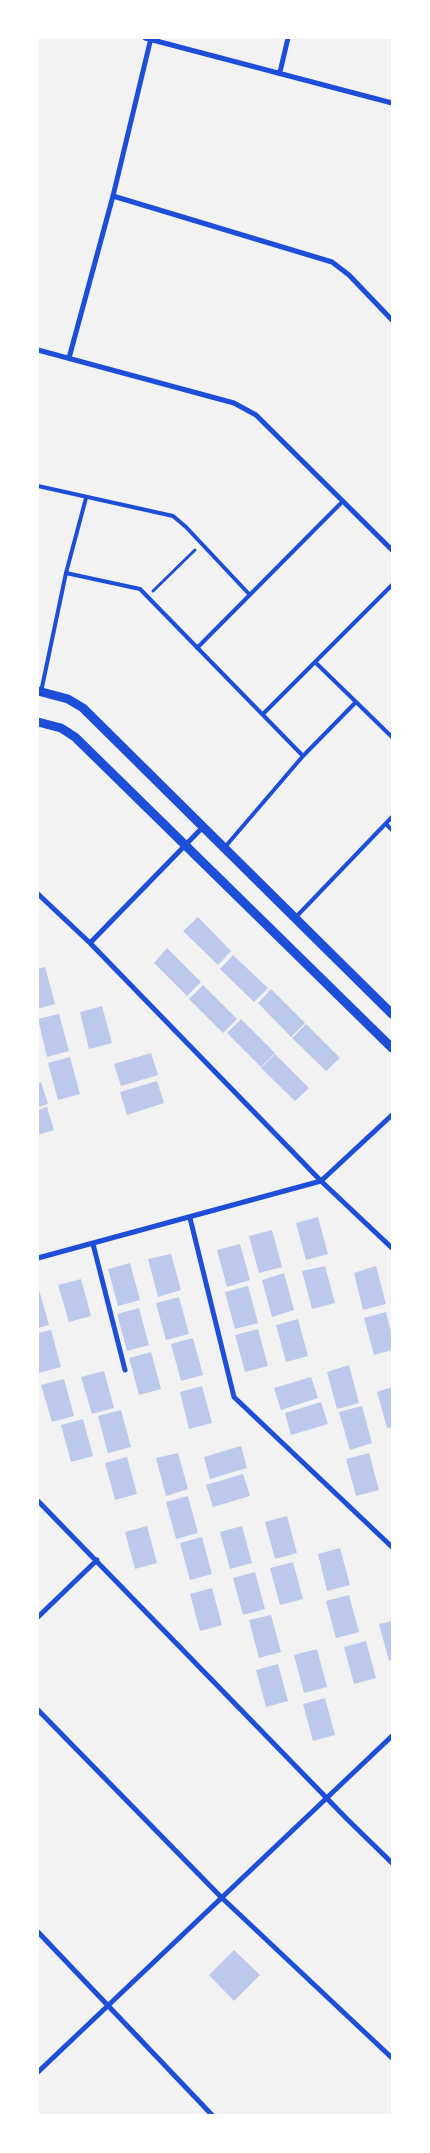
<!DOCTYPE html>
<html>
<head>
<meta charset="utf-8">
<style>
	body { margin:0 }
	#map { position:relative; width:430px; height:2153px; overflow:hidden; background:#f2f2f2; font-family:Helvetica,sans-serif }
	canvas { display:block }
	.frame { position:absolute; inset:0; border:39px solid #fff; pointer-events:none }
</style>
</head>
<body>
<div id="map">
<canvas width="430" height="2153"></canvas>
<div class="frame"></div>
</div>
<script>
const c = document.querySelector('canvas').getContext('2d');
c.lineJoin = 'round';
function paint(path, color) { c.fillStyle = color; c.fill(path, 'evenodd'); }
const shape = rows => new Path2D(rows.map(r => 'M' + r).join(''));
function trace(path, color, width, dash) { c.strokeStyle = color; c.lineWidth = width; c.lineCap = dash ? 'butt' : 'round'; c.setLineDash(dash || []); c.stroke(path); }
paint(shape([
	[198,917,231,951,218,965,183,931],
	[167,948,201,982,187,996,154,963],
	[233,955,268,988,254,1002,220,969],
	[45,967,55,1004,38,1009,38,969],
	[203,985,237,1019,223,1033,189,999],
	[271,989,305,1023,291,1037,258,1003],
	[102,1006,112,1043,89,1049,80,1012],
	[59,1014,69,1051,47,1057,38,1019],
	[241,1019,275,1053,261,1067,227,1033],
	[306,1024,340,1058,326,1071,292,1038],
	[151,1053,158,1075,121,1086,114,1064],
	[275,1054,309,1088,295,1101,261,1068],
	[70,1057,80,1094,58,1100,48,1063],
	[157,1081,164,1103,127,1115,120,1092],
	[41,1082,48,1104,38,1107,38,1083],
	[47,1107,54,1130,38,1135,38,1110],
	[318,1217,328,1254,306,1260,296,1223],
	[272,1230,282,1267,259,1273,249,1236],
	[240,1244,250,1280,227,1287,217,1250],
	[171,1254,181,1290,158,1297,148,1259],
	[130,1263,140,1300,118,1306,108,1269],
	[325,1266,335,1303,312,1309,302,1271],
	[376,1266,386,1304,363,1310,354,1273],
	[284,1273,294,1310,272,1317,262,1280],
	[81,1279,91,1316,69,1322,58,1285],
	[38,1286,49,1325,38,1328],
	[248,1286,258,1323,235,1329,225,1292],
	[179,1297,189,1334,166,1340,156,1303],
	[139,1308,149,1345,127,1351,117,1314],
	[386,1312,392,1336,392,1350,374,1355,364,1318],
	[298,1319,308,1356,286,1362,276,1325],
	[258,1329,268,1366,245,1372,235,1335],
	[51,1330,61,1367,39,1373,38,1333],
	[193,1338,203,1375,181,1381,171,1344],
	[151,1352,161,1389,139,1395,129,1358],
	[349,1365,359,1403,337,1409,327,1372],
	[104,1371,114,1408,92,1414,81,1377],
	[311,1377,318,1398,281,1410,274,1388],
	[64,1379,74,1416,52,1422,41,1385],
	[202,1386,212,1423,189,1429,180,1392],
	[392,1387,392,1427,387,1428,377,1392],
	[321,1402,328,1424,291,1435,285,1413],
	[362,1406,372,1443,350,1450,339,1412],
	[121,1410,131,1447,108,1453,98,1416],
	[83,1419,93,1456,71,1462,61,1425],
	[241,1446,247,1468,210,1479,204,1457],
	[178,1453,188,1489,166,1496,156,1458],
	[369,1453,379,1490,356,1496,346,1459],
	[127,1457,137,1494,115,1500,105,1463],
	[243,1474,250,1496,213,1507,206,1485],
	[188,1496,198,1533,176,1539,166,1502],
	[287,1516,297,1553,275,1559,265,1522],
	[147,1526,157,1563,135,1569,125,1532],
	[242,1526,252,1563,230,1569,220,1532],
	[202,1537,212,1574,190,1580,180,1543],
	[340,1548,350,1585,327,1591,318,1554],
	[293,1562,303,1599,280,1605,270,1568],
	[255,1572,265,1609,243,1615,233,1578],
	[212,1588,222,1625,200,1631,190,1594],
	[349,1595,359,1632,336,1638,326,1601],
	[271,1615,281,1652,259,1658,249,1620],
	[392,1621,392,1660,389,1661,379,1624],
	[366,1641,376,1678,354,1684,344,1647],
	[317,1649,327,1687,304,1693,294,1655],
	[278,1664,288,1701,266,1707,256,1670],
	[325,1698,335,1735,313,1741,303,1704],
	[234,1950,260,1975,234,2001,209,1975]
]), '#bdc9ec');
trace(shape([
	[153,591,195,550]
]), '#1d4ed8', 3);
trace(shape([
	[38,486,173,516,186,527,249,594],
	[66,573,140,589,303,756],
	[197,648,343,501],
	[315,662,392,737],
	[41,692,66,573,86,498],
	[263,714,392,585],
	[386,824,392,830],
	[225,847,303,756,356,702],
	[295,918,392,817]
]), '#1d4ed8', 4);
trace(shape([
	[145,38,392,103],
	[280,72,288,38],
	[113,196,332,262,349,275,392,320],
	[38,350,234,403,256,415,392,550],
	[69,358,113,196,151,38],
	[38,894,90,943,321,1181,392,1248],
	[90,943,203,827],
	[190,1218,234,1397,392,1547],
	[93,1244,125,1370],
	[38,1258,321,1181,392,1115],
	[38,1501,347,1819,392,1863],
	[38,1617,97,1560],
	[38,1710,221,1897,392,2058],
	[38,1932,213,2116],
	[38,2072,392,1736]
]), '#1d4ed8', 5);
trace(shape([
	[38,691,68,699,83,708,392,1014],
	[38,722,61,728,75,737,392,1048]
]), '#1d4ed8', 9);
</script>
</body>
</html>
